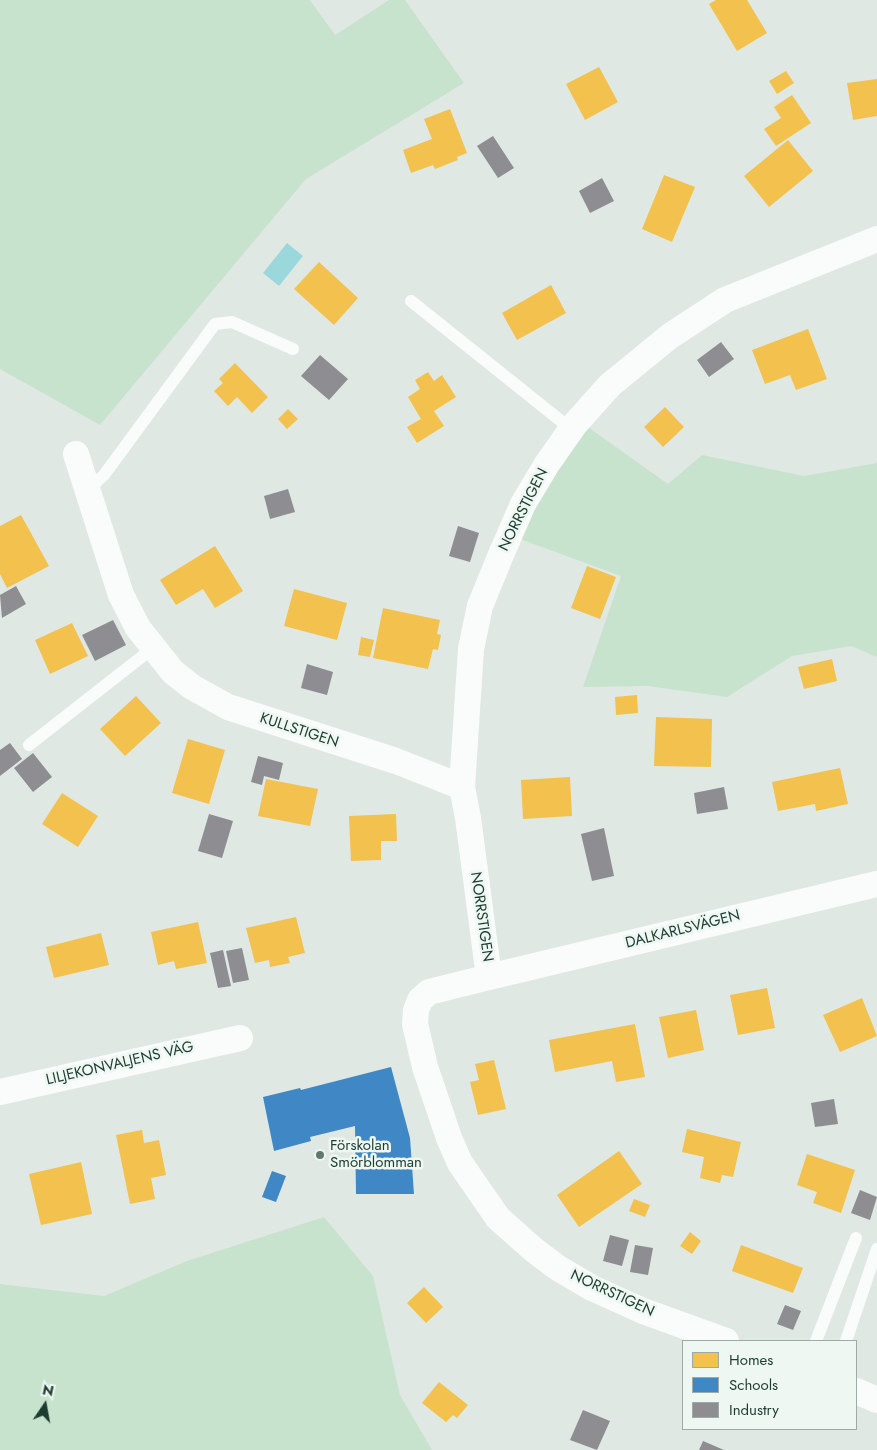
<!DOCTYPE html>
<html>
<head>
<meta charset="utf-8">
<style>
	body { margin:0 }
	#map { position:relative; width:877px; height:1450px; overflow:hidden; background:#e0e8e4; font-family:Jost,sans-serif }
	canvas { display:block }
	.legend { position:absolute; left:682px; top:1340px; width:175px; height:90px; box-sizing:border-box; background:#eef7f2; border:1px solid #9aaca5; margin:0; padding:6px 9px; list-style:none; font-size:15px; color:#1d3c31 }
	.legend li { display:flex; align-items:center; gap:10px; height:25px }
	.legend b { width:25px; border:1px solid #9aaca5 }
	.north { position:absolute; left:20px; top:1380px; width:50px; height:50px; -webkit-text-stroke:4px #eef7f2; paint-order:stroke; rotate:12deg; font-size:14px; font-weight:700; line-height:20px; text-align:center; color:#1d3c31 }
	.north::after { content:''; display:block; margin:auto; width:18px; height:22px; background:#1d3c31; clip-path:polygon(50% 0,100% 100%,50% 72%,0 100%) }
</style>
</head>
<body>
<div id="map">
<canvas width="877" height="1450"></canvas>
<ul class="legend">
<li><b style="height:14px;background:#f2c14e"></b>Homes</li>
<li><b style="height:14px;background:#3f88c5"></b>Schools</li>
<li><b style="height:14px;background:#8d8d92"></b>Industry</li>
</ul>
<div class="north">N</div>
</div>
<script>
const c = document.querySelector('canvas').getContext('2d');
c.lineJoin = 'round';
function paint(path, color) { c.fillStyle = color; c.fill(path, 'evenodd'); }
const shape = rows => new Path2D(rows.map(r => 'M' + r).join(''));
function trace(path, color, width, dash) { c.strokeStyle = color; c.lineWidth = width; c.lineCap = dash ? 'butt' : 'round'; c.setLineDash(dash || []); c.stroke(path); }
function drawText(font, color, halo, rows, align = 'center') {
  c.font = font + ' Jost,sans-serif'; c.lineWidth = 5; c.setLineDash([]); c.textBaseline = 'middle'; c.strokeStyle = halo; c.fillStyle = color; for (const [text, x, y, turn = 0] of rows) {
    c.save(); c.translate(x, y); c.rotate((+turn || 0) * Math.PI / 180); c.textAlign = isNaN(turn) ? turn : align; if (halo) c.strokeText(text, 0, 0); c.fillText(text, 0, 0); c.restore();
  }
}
paint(shape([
	[0,0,310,0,335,35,389,0,405,0,464,83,306,179,100,425,0,369],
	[585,425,668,484,702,455,804,476,877,463,877,657,851,646,792,656,727,697,648,686,583,687,621,576,520,539,541,489],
	[324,1217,373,1276,400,1395,432,1450,0,1450,0,1284,104,1296,187,1261]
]), '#c7e3cd');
paint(shape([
	[287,243,303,256,279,286,263,273]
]), '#9bd8db');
paint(shape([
	[716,0,747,0,767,33,737,51,709,4],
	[599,67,618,102,585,120,566,84],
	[786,71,794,83,777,94,769,81],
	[877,79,877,116,853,120,847,83],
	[792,95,811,123,776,146,764,129,781,118,774,107],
	[450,109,467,153,457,157,458,160,435,169,433,165,411,173,403,150,432,139,424,119],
	[788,140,813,171,769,207,744,176],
	[664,175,695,187,672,242,642,229],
	[319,262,358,298,334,325,294,289],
	[551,285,566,313,517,340,502,313],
	[808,329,827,379,796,390,790,375,765,384,752,350],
	[235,363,268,397,252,413,237,397,228,406,214,391,223,383,219,379],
	[428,372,434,381,442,375,456,397,434,411,444,426,417,443,407,427,421,419,408,397,420,389,415,380],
	[665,407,684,427,663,447,644,427],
	[288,409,298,419,287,429,278,419],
	[21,515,49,566,7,588,0,574,0,526],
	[215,546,243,591,215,608,203,589,176,605,160,580],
	[587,566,616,577,600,619,571,608],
	[294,589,347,603,337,640,284,626],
	[383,608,440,620,437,634,441,635,438,650,433,649,428,669,373,658],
	[72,623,88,656,50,674,35,640],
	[361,637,374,640,370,657,358,655],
	[832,659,837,681,804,689,798,667],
	[637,695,638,713,616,715,615,697],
	[136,696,161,723,125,756,100,729],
	[656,717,712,719,711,767,654,766],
	[188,739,225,750,209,804,172,793],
	[840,768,848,804,816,811,815,804,778,811,772,782],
	[570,777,572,816,523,819,521,780],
	[266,779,318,789,310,826,258,816],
	[62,793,98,816,78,847,42,824],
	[396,814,397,841,381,841,381,860,351,861,349,816],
	[296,917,305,953,288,957,290,963,270,967,269,960,255,963,246,928],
	[198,922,207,963,176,969,174,961,158,965,151,932],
	[101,933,109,965,54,978,46,947],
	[767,988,775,1028,738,1035,730,995],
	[862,998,877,1036,840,1052,823,1015],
	[696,1010,704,1050,668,1058,659,1017],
	[635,1024,645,1077,616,1082,612,1061,555,1072,549,1040],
	[494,1060,506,1109,478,1115,470,1082,479,1080,475,1064],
	[687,1129,741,1142,733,1177,722,1175,720,1183,700,1178,704,1157,682,1152],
	[142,1130,144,1143,159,1140,166,1175,151,1178,155,1199,130,1204,116,1135],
	[619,1151,642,1184,579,1227,557,1195],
	[807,1154,855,1170,841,1213,813,1203,817,1192,797,1185],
	[81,1162,92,1214,41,1225,29,1174],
	[634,1199,650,1205,645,1217,629,1211],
	[690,1232,701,1241,692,1254,680,1246],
	[741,1245,803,1268,793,1293,732,1271],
	[424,1287,443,1307,426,1323,407,1303],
	[439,1382,468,1405,457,1418,453,1415,446,1422,422,1403]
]), '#f2c14e');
paint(shape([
	[391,1067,410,1138,414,1194,356,1194,355,1126,310,1137,311,1141,274,1151,263,1097,300,1088,301,1090],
	[272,1171,286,1176,276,1202,262,1197]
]), '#3f88c5');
paint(shape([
	[493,136,514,168,498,178,477,146],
	[602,178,614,201,590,213,579,191],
	[721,342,734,359,709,377,697,360],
	[320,355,348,379,329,400,301,376],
	[288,489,295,512,270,519,264,496],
	[458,526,479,533,470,562,449,556],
	[16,586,26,604,2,618,0,595],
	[113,620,126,645,95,661,82,635],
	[307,664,333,672,327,695,301,688],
	[10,743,22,759,0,776,0,750],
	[33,753,52,777,33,792,14,768],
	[258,756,283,763,279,780,264,776,262,785,251,782],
	[724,787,728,809,697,814,694,793],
	[209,814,233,821,222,858,198,851],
	[604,828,614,876,592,881,581,834],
	[242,948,249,980,233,983,226,951],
	[223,950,231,986,218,988,210,953],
	[834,1099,838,1124,815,1127,811,1103],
	[860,1190,877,1197,870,1220,851,1213],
	[610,1235,629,1240,622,1266,603,1261],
	[635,1245,653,1248,648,1275,630,1272],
	[785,1305,801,1311,793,1330,777,1324],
	[583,1410,610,1421,597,1450,570,1440],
	[703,1441,724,1450,699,1450]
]), '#8d8d92');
trace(shape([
	[411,301,571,429],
	[87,491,104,475,215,324,232,322,293,349],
	[29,745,153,648],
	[816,1341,856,1238],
	[846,1341,877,1249]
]), '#fafcfb', 12);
trace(shape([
	[76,454,121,595,138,628,173,672,192,687,228,707,396,761,462,787],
	[489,977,877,884],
	[0,1092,240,1038],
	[726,1341,643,1311,592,1288,558,1268,534,1250,498,1218,460,1163,449,1138,425,1067,415,1024,416,1010,420,1000,429,992,489,977,468,818,462,787,471,649,480,606,500,557,523,504,547,464,575,424,610,385,670,336,725,300,877,239],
	[856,1391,877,1400]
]), '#fafcfb', 26);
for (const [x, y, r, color] of [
	[320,1155,5,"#617870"]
]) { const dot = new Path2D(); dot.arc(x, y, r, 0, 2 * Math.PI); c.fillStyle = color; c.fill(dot); trace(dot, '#eef7f2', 2); }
drawText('15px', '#1d3c31', '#eef7f2', [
	["NORRSTIGEN",524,510,-63],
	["KULLSTIGEN",299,731,18],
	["NORRSTIGEN",481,917,82],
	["DALKARLSVÄGEN",683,930,-14],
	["LILJEKONVALJENS VÄG",120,1064,-13],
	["NORRSTIGEN",612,1294,25]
]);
drawText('15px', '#1d3c31', '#eef7f2', [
	["Förskolan",330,1146],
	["Smörblomman",330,1163]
], 'left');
</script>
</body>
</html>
